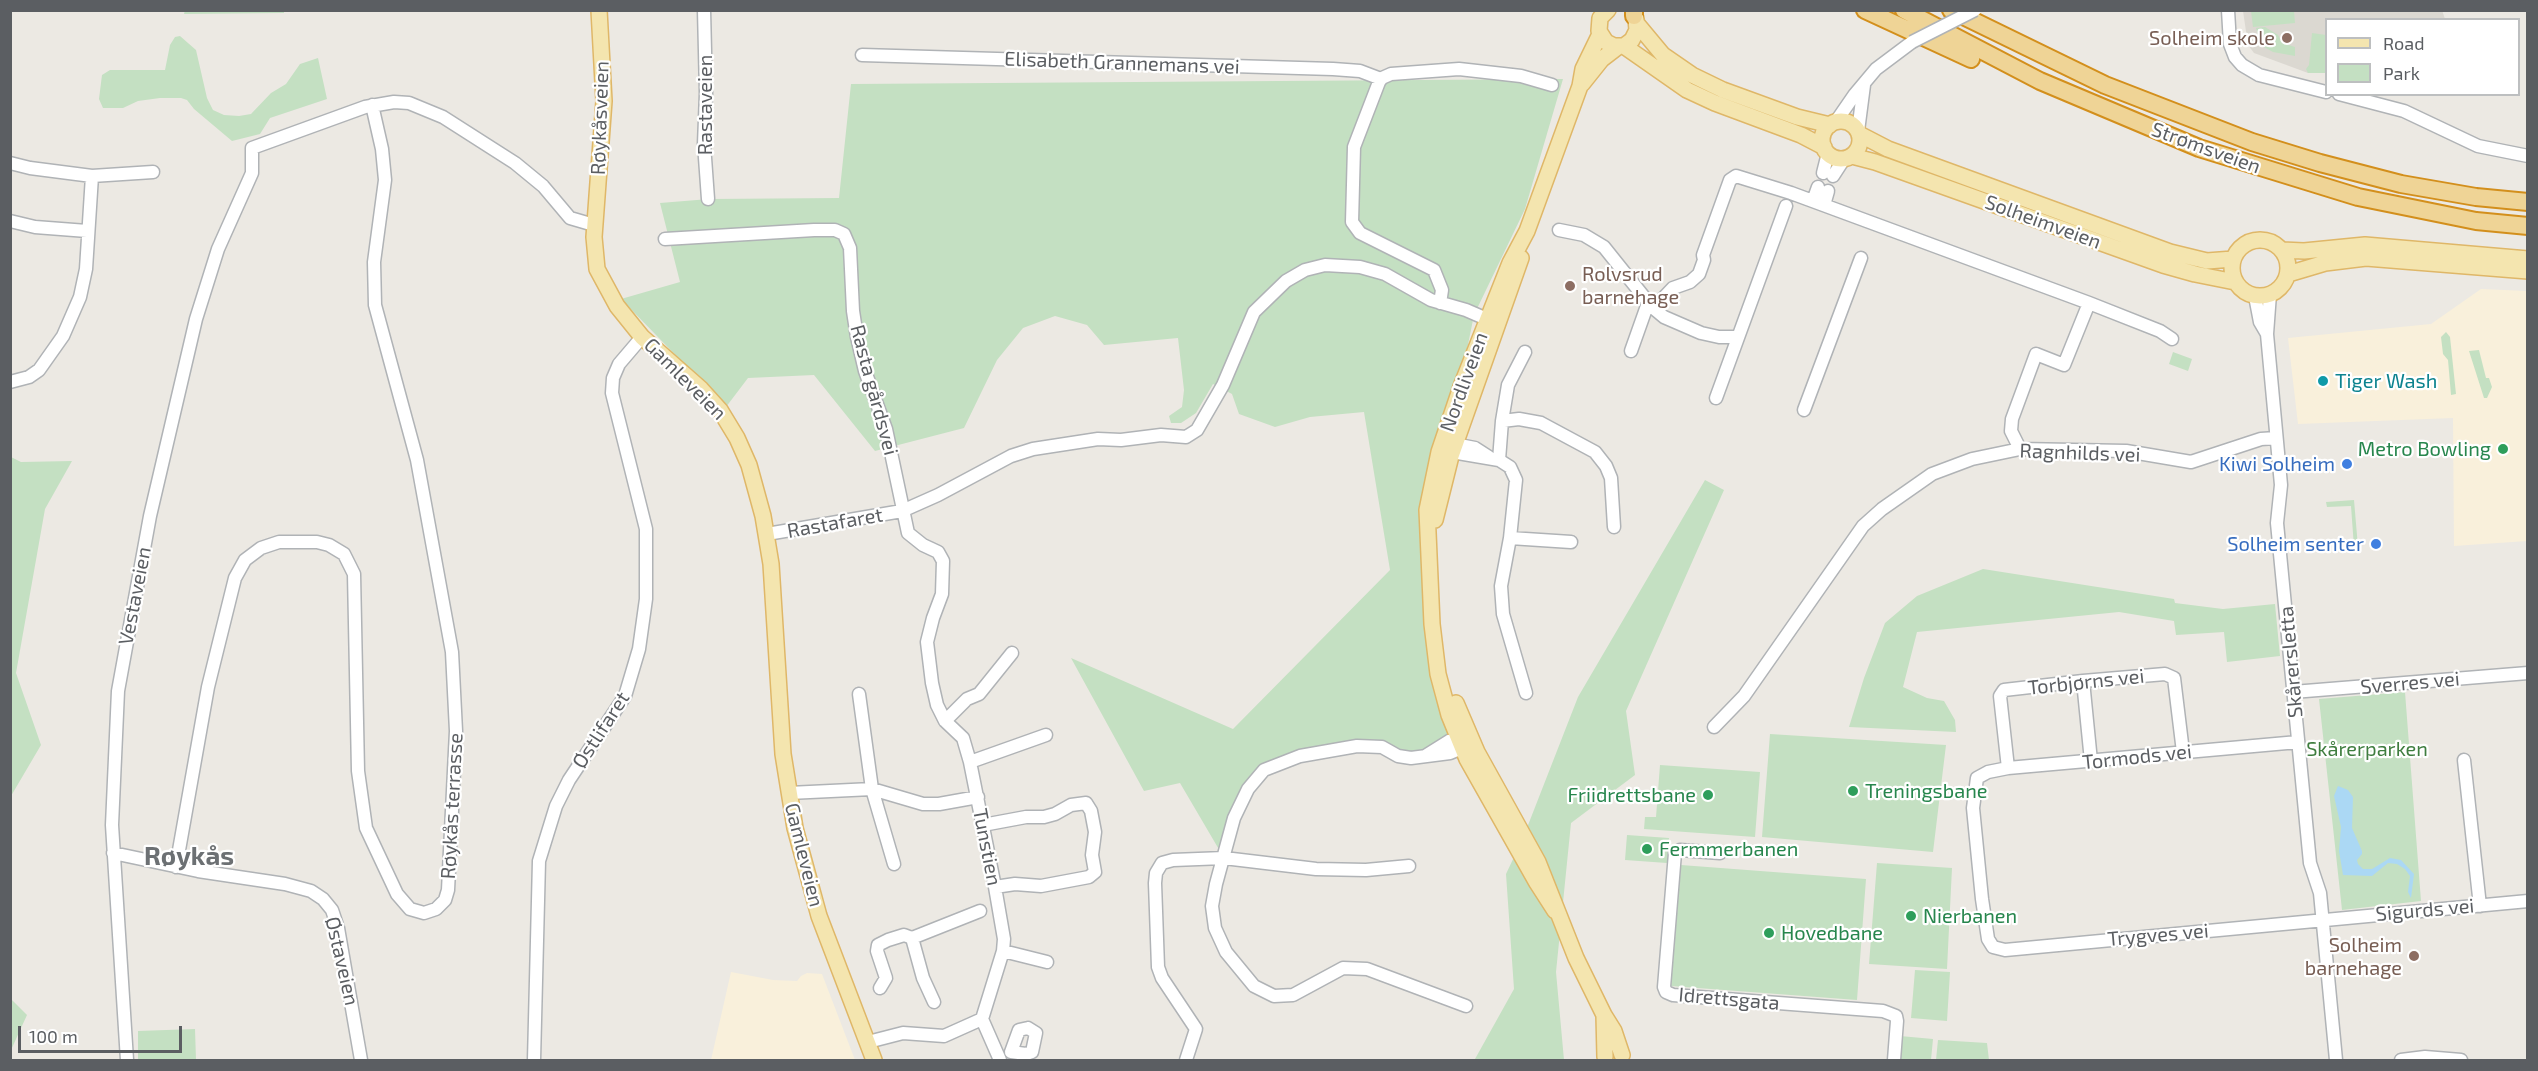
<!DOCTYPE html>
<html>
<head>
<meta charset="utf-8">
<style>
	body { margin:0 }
	#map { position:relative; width:2538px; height:1071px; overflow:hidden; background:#ece9e3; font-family:"Exo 2",sans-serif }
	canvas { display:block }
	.frame { position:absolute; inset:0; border:12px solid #5b5e62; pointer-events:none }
	.legend { position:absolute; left:2325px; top:18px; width:195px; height:78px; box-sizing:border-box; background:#fff; border:2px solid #bdbfc0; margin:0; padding:8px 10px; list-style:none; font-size:18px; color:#5b5e62 }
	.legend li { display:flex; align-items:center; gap:12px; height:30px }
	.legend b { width:30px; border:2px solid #bdbfc0 }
	.scale { position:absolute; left:18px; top:1026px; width:164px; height:27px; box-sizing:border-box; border:3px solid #5b5e62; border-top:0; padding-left:8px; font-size:18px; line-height:21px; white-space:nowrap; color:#5b5e62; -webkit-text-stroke:4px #fff; paint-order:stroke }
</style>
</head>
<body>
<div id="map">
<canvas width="2538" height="1071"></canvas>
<div class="frame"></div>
<ul class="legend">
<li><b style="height:8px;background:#f4e5af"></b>Road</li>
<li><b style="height:16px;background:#c4e0c2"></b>Park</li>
</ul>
<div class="scale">100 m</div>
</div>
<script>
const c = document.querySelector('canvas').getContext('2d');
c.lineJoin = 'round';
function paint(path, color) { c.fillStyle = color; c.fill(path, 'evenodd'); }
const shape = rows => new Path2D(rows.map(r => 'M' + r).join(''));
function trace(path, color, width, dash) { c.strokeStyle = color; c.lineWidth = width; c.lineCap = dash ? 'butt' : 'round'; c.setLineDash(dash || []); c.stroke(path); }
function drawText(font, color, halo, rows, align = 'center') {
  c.font = font + ' "Exo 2",sans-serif'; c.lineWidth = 4.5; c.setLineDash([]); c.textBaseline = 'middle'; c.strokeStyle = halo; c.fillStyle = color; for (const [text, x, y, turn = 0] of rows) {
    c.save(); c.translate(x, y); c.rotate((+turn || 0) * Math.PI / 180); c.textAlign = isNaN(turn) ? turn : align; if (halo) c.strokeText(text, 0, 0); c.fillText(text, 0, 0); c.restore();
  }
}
paint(shape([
	[2481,289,2527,291,2527,541,2454,546,2453,418,2298,424,2288,338,2431,324],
	[731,972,773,980,797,981,801,976,807,973,822,974,855,1060,711,1060]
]), '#f9f0db');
paint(shape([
	[2442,10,2445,19,2326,20,2326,73,2308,73,2254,53,2248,45,2243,11]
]), '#dbd8d1');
paint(shape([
	[185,10,284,10,284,13,184,14],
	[2251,11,2294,11,2295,23,2253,27],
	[2265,27,2278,35,2282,43,2295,47,2295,56,2273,52,2262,46,2256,28],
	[2312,33,2326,35,2326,73,2308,73,2306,69,2309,65],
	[180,36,196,50,207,98,213,110,224,115,239,116,251,114,271,93,286,84,300,64,318,58,327,99,270,118,260,134,232,141,194,109,187,100,181,98,160,98,138,101,123,108,103,108,99,99,102,75,110,70,165,70,170,45,175,37],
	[1563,79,1525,209,1474,315,1447,448,1433,504,1438,663,1465,742,1418,758,1368,745,1264,770,1248,789,1224,858,1180,783,1144,791,1071,658,1233,729,1390,570,1364,412,1310,417,1275,427,1239,414,1232,394,1213,384,1196,413,1181,423,1171,423,1169,416,1182,407,1184,390,1178,338,1104,345,1087,325,1055,316,1023,328,997,360,964,428,875,451,814,375,748,378,726,407,621,299,680,282,660,203,709,199,839,198,851,84],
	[2446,332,2450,337,2456,394,2451,395,2448,360,2443,354,2441,337],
	[2479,350,2486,378,2489,378,2492,387,2487,398,2484,398,2469,351],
	[2173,352,2192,359,2188,371,2169,364],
	[11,457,21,462,72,461,45,509,16,673,41,745,11,796],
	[1705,480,1724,490,1626,711,1635,775,1571,823,1556,972,1564,1060,1477,1060,1475,1059,1514,989,1506,874,1523,838,1578,697],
	[2354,500,2358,547,2354,547,2351,506,2327,507,2326,502],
	[1983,569,2174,599,2175,603,2223,609,2275,604,2280,656,2227,662,2224,632,2176,635,2174,621,2119,612,1917,632,1903,687,1927,698,1944,701,1955,720,1956,732,1849,727,1864,678,1885,623,1917,596],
	[2405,692,2421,901,2342,910,2319,699],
	[1770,734,1946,745,1933,852,1762,837],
	[1660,765,1760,772,1755,837,1644,829,1645,817,1656,817],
	[1627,835,1669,838,1667,863,1625,860],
	[1877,863,1952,868,1947,969,1869,964],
	[1681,865,1866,879,1857,1000,1671,986],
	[1915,970,1950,972,1947,1021,1911,1018],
	[11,999,27,1015,11,1050,10,1050],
	[195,1029,196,1060,138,1060,138,1031],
	[1900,1036,1933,1039,1931,1060,1898,1060],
	[1938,1040,1987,1043,1989,1060,1936,1060]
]), '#c4e0c2');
paint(shape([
	[2338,786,2348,790,2353,797,2352,828,2362,851,2362,854,2357,860,2358,864,2363,869,2372,869,2390,858,2401,860,2414,874,2411,898,2408,892,2410,876,2405,869,2397,864,2388,863,2372,876,2343,875,2339,851,2341,827,2334,796]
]), '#abd8f4');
const minor = shape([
	[704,10,706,93,704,144,708,199],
	[2228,10,2230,44,2235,57,2242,65,2259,75,2326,92],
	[862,55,1333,69,1360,71,1381,79],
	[2339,94,2404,111,2478,146,2528,156],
	[1835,123,1855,94,1876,69,1912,42],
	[1858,131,1864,85],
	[10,163,30,168,92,176,153,172],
	[1823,173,1828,153],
	[1833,176,1844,159],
	[1813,201,1818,187],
	[1824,205,1828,191],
	[10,221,35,227,87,231],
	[1559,230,1584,235,1604,247,1652,307,1664,317,1701,333,1719,337,1738,337],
	[665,239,814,230,835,230,844,234,850,248,853,311,857,337,865,371,886,429,908,533,923,545,938,552,943,561,942,594,933,618,927,642,932,683,937,705,945,721,963,738,970,762,995,887,1004,939,1003,951,982,1019,944,1036,903,1033,868,1042],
	[2270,294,2267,334,2281,485,2277,523,2310,863,2320,893,2336,1060],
	[2255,296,2260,322,2267,334],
	[1440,303,1442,290,1434,270,1360,233,1352,222,1354,147,1379,82,1382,78,1391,74,1459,69,1521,76,1552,85],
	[1654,308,1673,288,1690,282,1699,274,1704,260,1703,255,1730,180,1736,176,1791,193,2089,303,2160,331,2172,339],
	[1631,351,1648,303],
	[10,382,29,377,39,370,63,336,80,297,86,269,92,176],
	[1716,398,1786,206],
	[1804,410,1861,258],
	[1502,421,1519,419,1541,423,1595,452,1606,466,1611,478,1614,527],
	[1449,443,1475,448,1489,457],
	[1445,447,1452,452,1499,460,1510,467,1516,480,1510,538,1501,586,1503,614,1526,693],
	[2020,449,2011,431,2012,419,2036,354,2064,365,2089,303],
	[1499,460,1502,421,1508,385,1525,352],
	[767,534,902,511,938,495,1011,456,1033,449,1098,439,1121,440,1161,435,1186,437,1197,430,1223,385,1254,312,1286,281,1305,270,1325,265,1360,267,1385,274,1431,300,1466,310,1496,323],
	[1510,538,1571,542],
	[2083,681,2091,761],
	[2293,692,2528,673],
	[859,694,872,789,894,864],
	[945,721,967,699,979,694,1012,653],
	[1714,727,1744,696,1863,526,1882,509,1932,474,1972,459,2020,449,2126,451,2191,462,2261,439,2276,438],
	[2298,742,2008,768,1988,772,1977,778,1973,808,1982,899,1988,939,1993,947,2005,950,2528,901],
	[1425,756,1449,741,1466,738],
	[2464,760,2480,906],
	[970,762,1046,735],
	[2008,768,2000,696,2004,690,2083,681,2165,674,2174,678,2183,752],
	[789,793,872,789,923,804,939,804,978,797],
	[983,825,1026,817,1044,817,1055,814,1071,805,1086,803,1091,811,1095,832,1092,855,1095,872,1089,877,1041,886,1015,884,995,887],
	[113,853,198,871,285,884,311,891,323,899,332,910,338,928,361,1060],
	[1720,853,1680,850,1675,853,1664,987,1666,992,1673,995,1883,1011,1896,1016,1897,1021,1894,1060],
	[176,867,208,687,235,578,245,560,261,548,279,542,317,542,329,545,344,554,354,574,358,771,366,828,397,894,410,909,424,913,436,909,445,900,448,890,456,731,452,652,417,460,375,305,374,262,385,180,382,149,372,105],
	[912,938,923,978,934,1002],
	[1003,951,1047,962],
	[880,988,886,978,877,951,878,945,888,940,904,935,912,938,980,911],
	[1466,1006,1367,969,1343,968,1293,995,1274,996,1254,986,1226,952,1215,928,1212,906,1216,884,1234,818,1248,789,1264,770,1300,756,1357,746,1382,747,1398,756,1411,758,1450,753,1462,748,1467,742],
	[982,1019,1000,1060],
	[1028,1028,1036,1033,1032,1052,1026,1054,1011,1052,1019,1030,1028,1028],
	[127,1060,112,825,118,691,150,516,196,319,218,249,252,173,252,148,365,107,394,102,409,103,443,117,515,163,543,186,570,218,594,225],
	[534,1060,539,861,556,806,569,780,625,696,639,649,646,599,646,529,612,393,613,378,619,364,642,337],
	[1186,1060,1196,1029,1162,978,1158,967,1155,883,1156,873,1162,863,1173,860,1224,858,1316,869,1366,870,1409,866],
	[2401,1060,2425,1057,2461,1060]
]);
const major = shape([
	[599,10,604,101,594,237,597,269,617,306,642,337,701,389,720,410,737,438,749,465,763,516,771,564,783,754,795,828,819,916,874,1060],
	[1608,10,1600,18,1599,31,1606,42,1614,46,1624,46,1632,40,1637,30,1636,19],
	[1638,25,1663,55,1692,75,1723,90,1797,117,1830,125],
	[1624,46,1687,90,1715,103,1801,135,1824,147],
	[1582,84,1602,59,1619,46],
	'1822 140a19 19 0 1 1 38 0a19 19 0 1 1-38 0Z',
	[1859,134,1888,149,2170,252,2207,261,2233,259],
	[1852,156,1875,162,2163,265,2195,274,2235,282],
	'2232 268a28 28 0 1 1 56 0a28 28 0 1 1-56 0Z',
	[2282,250,2304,251,2365,245,2528,259],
	[2288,274,2325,263,2366,258,2528,271],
	[1435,520,1451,456,1521,258],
	[1456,703,1477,752,1538,862,1576,958,1604,1015,1614,1031,1622,1055],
	[1555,911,1537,883,1467,759,1449,715,1438,674,1432,624,1427,510,1439,452,1462,384,1510,263,1527,231,1580,86,1583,69,1600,34],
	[1604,1015,1605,1057]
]);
const highway = shape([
	[1865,10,1971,59],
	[1904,10,2040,81,2199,148,2358,197,2476,221,2528,226],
	[1951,10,2105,85,2252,142,2320,163,2401,184,2476,197,2528,202],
	[1634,16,1634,10]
]);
trace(minor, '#b0b3b6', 15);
trace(major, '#dfb768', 18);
trace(highway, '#d38f1c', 20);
trace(minor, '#fff', 12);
trace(major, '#f4e5af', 15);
trace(highway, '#efd496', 16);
const minorBridge = shape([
	[1912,42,1975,10]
]);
trace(minorBridge, '#b0b3b6', 15, []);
trace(minorBridge, '#fff', 12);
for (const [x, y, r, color] of [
	[2287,38,6,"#8d6e63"],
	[1570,286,6,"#8d6e63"],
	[2323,381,6,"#0f9aa8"],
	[2503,449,6,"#2e9e5b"],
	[2347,464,6,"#3f7fe0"],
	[2376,544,6,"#3f7fe0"],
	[1853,791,6,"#2e9e5b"],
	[1708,795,6,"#2e9e5b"],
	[1647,849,6,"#2e9e5b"],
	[1911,916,6,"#2e9e5b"],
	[1769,933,6,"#2e9e5b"],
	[2414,956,6,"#8d6e63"]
]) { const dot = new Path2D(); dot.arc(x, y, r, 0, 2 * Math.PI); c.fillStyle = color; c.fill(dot); trace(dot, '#fff', 2); }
drawText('20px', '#785e54', '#fff', [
	["Solheim skole",2275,38],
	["Rolvsrud",1582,274,"left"],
	["barnehage",1582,297,"left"],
	["Solheim",2402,945],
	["barnehage",2402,968]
], 'right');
drawText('20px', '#5b5e62', '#fff', [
	["Elisabeth Grannemans vei",1122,63,2],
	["Rastaveien",705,105,-90],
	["Røykåsveien",600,118,-88],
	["Strømsveien",2206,148,20],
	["Solheimveien",2043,222,20],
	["Gamleveien",685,379,45],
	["Nordliveien",1464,382,-70],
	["Rasta gårdsvei",874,390,75],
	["Ragnhilds vei",2080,453,2],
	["Rastafaret",835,523,-10],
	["Vestaveien",135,596,-79],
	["Skårersletta",2291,662,-95],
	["Torbjørns vei",2086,682,-6],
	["Sverres vei",2410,683,-5],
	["Østlifaret",601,730,-57],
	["Tormods vei",2137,757,-6],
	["Røykås terrasse",452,806,-87],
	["Tunstien",987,847,79],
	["Gamleveien",804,855,76],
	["Sigurds vei",2425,910,-5],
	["Trygves vei",2158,935,-5],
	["Østaveien",342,961,77],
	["Idrettsgata",1729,999,5]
]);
drawText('20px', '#0d838f', '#fff', [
	["Tiger Wash",2335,381]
], 'left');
drawText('20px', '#27864d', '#fff', [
	["Metro Bowling",2491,449,"right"],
	["Treningsbane",1865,791],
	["Friidrettsbane",1696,795,"right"],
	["Fermmerbanen",1659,849],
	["Nierbanen",1923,916],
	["Hovedbane",1781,933]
], 'left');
drawText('20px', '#366cbe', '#fff', [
	["Kiwi Solheim",2335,464],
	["Solheim senter",2364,544]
], 'right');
drawText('20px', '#3f7d3f', '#fff', [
	["Skårerparken",2367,749]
]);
drawText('bold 26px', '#6c7073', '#fff', [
	["Røykås",189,856]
]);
</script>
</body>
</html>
